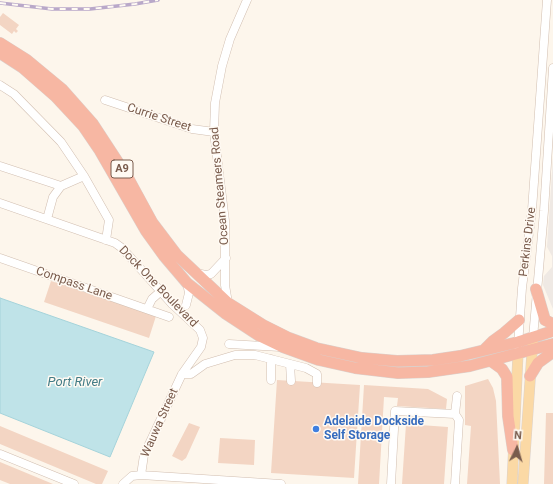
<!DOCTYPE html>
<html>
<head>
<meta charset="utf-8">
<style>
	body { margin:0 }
	#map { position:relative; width:553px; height:484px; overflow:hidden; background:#fdf6ec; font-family:Roboto,sans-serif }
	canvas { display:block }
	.north { position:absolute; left:497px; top:428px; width:40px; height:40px; -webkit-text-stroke:3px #fffaf3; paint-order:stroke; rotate:5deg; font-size:11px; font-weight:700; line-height:16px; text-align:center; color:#7a5c4d }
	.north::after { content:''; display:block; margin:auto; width:14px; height:18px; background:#7a5c4d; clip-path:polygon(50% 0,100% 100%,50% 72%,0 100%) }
</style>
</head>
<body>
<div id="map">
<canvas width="553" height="484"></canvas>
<div class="north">N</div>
</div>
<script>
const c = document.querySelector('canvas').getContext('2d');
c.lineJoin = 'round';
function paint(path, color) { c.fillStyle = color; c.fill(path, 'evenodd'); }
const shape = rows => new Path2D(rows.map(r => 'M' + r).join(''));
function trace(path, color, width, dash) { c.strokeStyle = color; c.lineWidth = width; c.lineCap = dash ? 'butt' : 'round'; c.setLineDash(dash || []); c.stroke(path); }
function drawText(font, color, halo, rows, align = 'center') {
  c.font = font + ' Roboto,sans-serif'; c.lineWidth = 3; c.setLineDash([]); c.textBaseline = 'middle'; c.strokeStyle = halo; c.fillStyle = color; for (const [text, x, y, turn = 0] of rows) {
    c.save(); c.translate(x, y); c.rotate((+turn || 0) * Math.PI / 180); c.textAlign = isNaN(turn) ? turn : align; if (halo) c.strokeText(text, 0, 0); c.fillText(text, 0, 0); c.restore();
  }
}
paint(shape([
	[553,158,553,309,543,285,544,276,552,267,552,256,547,247]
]), '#efe9e4');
const water = shape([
	[0,298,154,352,110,457,0,413,0,298]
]);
paint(water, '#bfe3e8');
trace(water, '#a5d3da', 1);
paint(shape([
	[3,13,19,25,16,29,18,31,16,33,14,31,12,34,0,25,0,17],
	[51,281,156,316,149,338,44,302],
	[488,379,493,388,496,401,500,484,467,484,471,426,465,425,465,386],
	[277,380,360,385,354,478,271,473],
	[364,385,428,389,447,399,446,409,397,406,398,398,384,397,379,484,358,484],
	[546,413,553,413,553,484,544,484],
	[189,423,200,427,186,458,182,461,172,456],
	[406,424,448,427,444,484,402,484],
	[0,426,108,471,102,484,96,484,0,444],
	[220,438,255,440,254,465,218,463],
	[0,462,53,484,10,484,0,480]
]), '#f3d5c3');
const minor = shape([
	[0,85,14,94,61,142,84,176,109,220,106,240],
	[105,100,192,129,214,132],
	[0,166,61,186],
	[0,203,115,243,122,248,172,304,200,330,203,338,201,347,182,374,144,455,141,475],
	[47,219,53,197,61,186,84,176],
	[0,258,169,317],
	[196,273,206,275,211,274,226,258],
	[228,303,225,285,225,221,214,132,215,103,222,66,230,39,247,0],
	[186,305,189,293,187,283],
	[147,309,152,299,160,292],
	[533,338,544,211,553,68],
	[229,344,280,347],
	[518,346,522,288,532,210,547,0],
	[271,359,271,380],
	[290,364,291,381],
	[182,374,191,374,205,364,235,355,255,355,306,368,317,374,317,383],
	[0,454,74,484],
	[123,484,132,476,141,475,281,484],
	[391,484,395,411,455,414],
	[455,484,459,420,455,414,457,396]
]);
const major = shape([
	[512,484,518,354],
	[523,484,533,338]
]);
const highway = shape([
	[0,43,27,60,62,89,93,124,127,176,152,222,177,255,228,303,263,325,289,338,316,348,362,358,397,361,433,360,460,356,518,342,553,331],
	[0,53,23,68,55,96,83,126,100,151,146,231,164,256,187,283,226,314,258,335,283,347,319,360,355,368,398,373,428,372,470,366,553,344],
	[536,289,545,320,553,324],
	[484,350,493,341,504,333,519,320],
	[491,361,502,369,507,377,508,416,513,450],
	[530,376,538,363,553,352]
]);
trace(minor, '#d1beb0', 9);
trace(major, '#dad1cd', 11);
trace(highway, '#dad1cd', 12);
trace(minor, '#fff', 8);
trace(major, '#fbd9a5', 10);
trace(highway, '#f7b7a3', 11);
const rail = shape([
	[0,3,52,9,90,9,135,4,158,0]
]);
trace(rail, '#b9a8c9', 3.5);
trace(rail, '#fffaf3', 2, [6]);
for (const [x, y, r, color] of [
	[316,429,4,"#3f7fe0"]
]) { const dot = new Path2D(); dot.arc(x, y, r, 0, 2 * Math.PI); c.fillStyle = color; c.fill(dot); trace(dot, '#fffaf3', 1.5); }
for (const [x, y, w] of [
	[122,169,22]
]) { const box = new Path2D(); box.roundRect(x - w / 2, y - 9, w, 18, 3); c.fillStyle = '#fffaf3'; c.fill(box); trace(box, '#7a5c4d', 1); }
drawText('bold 11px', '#7a5c4d', null, [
	["A9",122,169]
]);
drawText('12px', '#7a5c4d', '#fffaf3', [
	["Currie Street",159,118,18],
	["Ocean Steamers Road",220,186,-95],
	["Perkins Drive",528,242,-83],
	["Compass Lane",74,284,19],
	["Dock One Boulevard",158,287,46],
	["Wauwa Street",160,423,-66]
]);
drawText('bold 12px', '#366cbe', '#fffaf3', [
	["Adelaide Dockside",324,422],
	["Self Storage",324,436]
], 'left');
drawText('italic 13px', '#437c86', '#fffaf3', [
	["Port River",75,383]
]);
</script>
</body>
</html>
